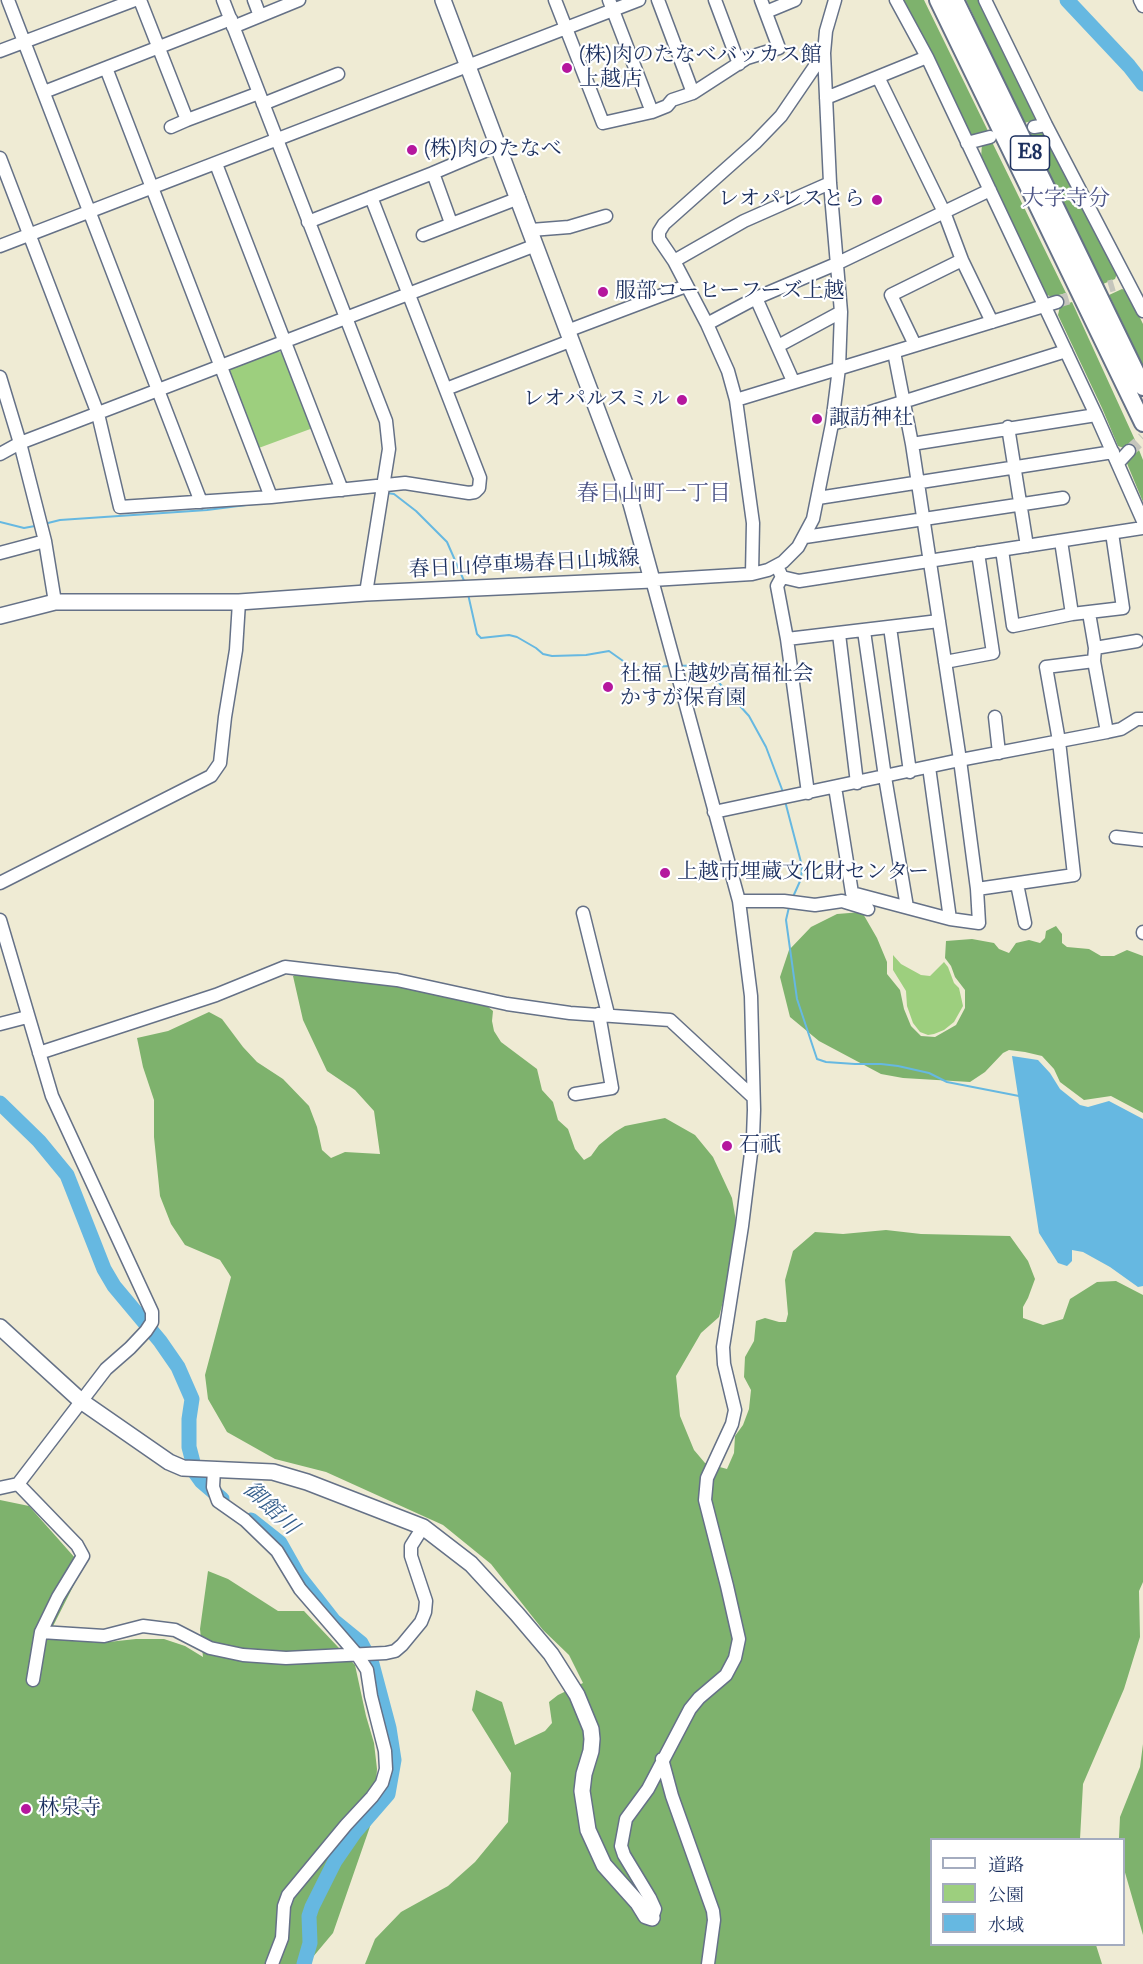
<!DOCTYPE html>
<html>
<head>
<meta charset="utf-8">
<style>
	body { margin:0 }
	#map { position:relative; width:1143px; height:1964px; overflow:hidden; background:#efebd4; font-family:"IM FELL Great Primer","Noto Serif JP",serif }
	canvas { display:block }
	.legend { position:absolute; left:930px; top:1838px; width:195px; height:108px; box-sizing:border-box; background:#fff; border:2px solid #a4acbf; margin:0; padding:8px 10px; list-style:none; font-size:18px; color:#1b2f5e }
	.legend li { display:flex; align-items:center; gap:12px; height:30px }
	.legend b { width:30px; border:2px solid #a4acbf }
</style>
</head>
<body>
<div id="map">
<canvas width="1143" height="1964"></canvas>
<ul class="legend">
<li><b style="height:8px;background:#fff"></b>道路</li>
<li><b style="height:16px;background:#9dcf7e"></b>公園</li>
<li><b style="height:16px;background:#66b8e1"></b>水域</li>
</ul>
</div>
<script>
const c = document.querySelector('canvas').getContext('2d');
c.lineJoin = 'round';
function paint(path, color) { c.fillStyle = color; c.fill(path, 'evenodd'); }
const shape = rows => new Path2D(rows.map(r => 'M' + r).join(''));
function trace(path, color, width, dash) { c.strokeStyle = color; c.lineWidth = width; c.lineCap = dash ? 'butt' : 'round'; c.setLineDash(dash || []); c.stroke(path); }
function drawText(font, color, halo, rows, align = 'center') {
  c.font = font + ' "IM FELL Great Primer","Noto Serif JP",serif'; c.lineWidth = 4.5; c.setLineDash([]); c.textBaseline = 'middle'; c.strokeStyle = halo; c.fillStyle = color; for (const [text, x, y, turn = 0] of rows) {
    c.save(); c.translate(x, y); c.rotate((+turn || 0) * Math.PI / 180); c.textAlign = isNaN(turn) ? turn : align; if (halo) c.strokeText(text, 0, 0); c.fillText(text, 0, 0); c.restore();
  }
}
paint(shape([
	[276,351,284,353,313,428,256,449,228,376,231,368],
	[893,955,901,964,921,975,930,976,944,962,948,967,954,983,959,988,963,1006,954,1022,944,1030,934,1034,928,1035,920,1032,913,1023,907,1006,906,991,893,970]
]), '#9dcf7e');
paint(shape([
	[902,0,924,0,989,133,973,136,966,131],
	[966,0,979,0,1036,113,1036,120,1024,123],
	[1045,129,1118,271,1115,279,1103,284,1030,134],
	[992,142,1066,293,1052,297,1047,295,1006,212,981,159,982,143],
	[1122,289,1127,291,1143,324,1143,366,1109,295],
	[1072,302,1135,440,1124,448,1118,446,1102,408,1058,315,1060,306],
	[1139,450,1143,460,1143,502,1126,461],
	[862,912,877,938,887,962,887,974,900,990,904,1009,911,1026,921,1036,935,1037,956,1025,965,1008,965,990,955,977,951,966,945,958,946,941,972,939,994,943,999,949,1009,953,1016,943,1029,940,1040,943,1045,938,1046,931,1056,926,1062,934,1062,943,1067,947,1089,949,1101,956,1114,956,1127,950,1143,956,1143,1113,1111,1096,1084,1100,1060,1082,1054,1069,1042,1056,1025,1052,1009,1050,1003,1053,985,1072,970,1082,903,1078,881,1074,819,1041,790,1017,780,977,789,950,811,927,837,914],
	[304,970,414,988,486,1005,493,1011,492,1021,494,1031,501,1042,537,1069,542,1090,553,1102,558,1120,568,1129,575,1149,584,1160,591,1156,599,1145,615,1132,625,1126,665,1118,695,1135,713,1157,732,1198,736,1221,728,1282,719,1317,701,1333,676,1376,680,1416,694,1450,705,1463,727,1469,734,1453,735,1436,743,1425,749,1409,751,1390,744,1377,745,1357,754,1341,756,1321,765,1318,779,1322,786,1322,788,1314,785,1280,793,1251,815,1232,843,1234,886,1230,921,1234,1010,1236,1028,1261,1035,1279,1028,1298,1023,1307,1023,1318,1043,1325,1063,1319,1070,1299,1097,1282,1116,1281,1143,1295,1143,1582,1139,1591,1140,1637,1124,1689,1083,1784,1080,1839,932,1840,932,1944,1096,1945,1102,1964,365,1964,375,1939,401,1912,448,1886,475,1862,508,1822,511,1773,472,1710,476,1690,502,1702,515,1745,545,1731,552,1723,549,1702,558,1695,583,1683,569,1655,543,1630,491,1564,443,1525,326,1472,275,1459,227,1432,208,1399,205,1375,231,1277,220,1260,185,1245,171,1224,160,1196,154,1137,154,1100,143,1067,137,1038,168,1031,209,1012,222,1019,243,1047,257,1062,283,1079,309,1106,317,1127,322,1150,331,1158,345,1152,380,1154,374,1111,355,1090,327,1071,303,1020,293,976],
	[0,1500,29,1506,83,1567,48,1636,99,1643,136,1639,164,1639,185,1646,203,1657,200,1629,208,1571,228,1579,278,1611,304,1611,355,1665,366,1716,374,1743,377,1769,374,1815,333,1933,307,1964,0,1964],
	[1143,1744,1143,1935,1124,1869,1124,1840,1119,1838,1120,1817,1140,1767]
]), '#7eb26d');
paint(shape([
	[1012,1056,1038,1060,1050,1073,1060,1089,1080,1105,1088,1107,1109,1101,1143,1119,1143,1286,1138,1287,1110,1267,1083,1252,1072,1250,1072,1261,1067,1266,1058,1263,1039,1233]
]), '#66b8e1');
trace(shape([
	[387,493,394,494,416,511,447,542,465,583],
	[0,522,24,528,35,526],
	[44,524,60,520,207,510,262,503],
	[468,594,477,634,481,638,509,635,517,637,536,648,543,654,552,656,586,655,609,651,633,668,670,666],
	[678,666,703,665,749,716,766,747,783,792],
	[785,801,802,866,801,879,792,899],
	[789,907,786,920,797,999,817,1059,826,1062,855,1064,881,1064,898,1066,929,1073,947,1082,1019,1096]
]), '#66b8e1', 2);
trace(shape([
	[1067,0,1129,66,1143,84],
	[0,1103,39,1141,67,1175,104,1269,114,1286,160,1341,178,1367,192,1399,189,1419,189,1447,196,1474,201,1481,222,1499],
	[251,1520,280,1543,298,1575,334,1621,361,1643,372,1664,389,1728,394,1760,388,1794,355,1832,335,1861,312,1907,309,1916,310,1943,304,1964]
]), '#66b8e1', 15);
trace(shape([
	[1057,302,1114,285],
	[1129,451,1143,438]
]), '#c5c5bc', 12, [12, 6]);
const minor = shape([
	[8,0,201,502],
	[140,0,187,120,259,93],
	[223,0,386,421,389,449,366,593],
	[254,0,260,16],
	[555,0,603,123,652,112,667,106,672,100,693,93,747,58,779,48,761,0],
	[609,0,652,112],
	[658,0,693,93],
	[715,0,739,64],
	[896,0,927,57,1096,415,1143,521],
	[985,0,1046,125,1143,311],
	[1140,0,1143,6],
	[766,12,795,0],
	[233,27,299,0],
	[0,51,135,0],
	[106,68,271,497],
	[878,77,944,212,962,260,992,322],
	[44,92,231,19],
	[826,98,927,57],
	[263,104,338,74],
	[171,127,187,120],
	[1034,127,1046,125],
	[967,143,990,137],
	[0,158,98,414,120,507,271,497,405,483,469,493,475,492,479,488,480,478,371,197],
	[216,164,342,490],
	[433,173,451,223],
	[308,222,433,173,499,145],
	[531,230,569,227,606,216],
	[423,235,519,198],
	[0,246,639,0],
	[674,261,744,221,830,183],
	[756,298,793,381],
	[707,324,756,298,836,264,990,190],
	[567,331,686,286],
	[915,345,891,295,962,260],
	[778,346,841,312],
	[0,377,20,443,45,541,55,602],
	[446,389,570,341],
	[736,400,1057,302],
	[832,424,1066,351],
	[1008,427,1027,546],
	[912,444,1096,415],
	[0,454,20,443,536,245],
	[1118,463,1129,451],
	[818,498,1113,452],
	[805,537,1063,498],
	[1061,541,1072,614],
	[1002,550,1013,626,1072,614,1123,608,1112,533],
	[0,553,45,541],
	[777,566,782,577,799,581,1143,528],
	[752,574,753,523,736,400,728,371,707,324,674,261,659,239,659,232,664,224,755,143,781,116,824,53],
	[782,577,777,586,787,639,808,793],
	[1089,613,1095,648,1094,661,1107,732],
	[890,627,910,772],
	[864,631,885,777,907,907],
	[839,634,857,783],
	[787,639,939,621],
	[1095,648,1137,641],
	[945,662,993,653,978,553],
	[995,717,999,753],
	[929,767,950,919],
	[835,787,852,893,950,919,979,923,977,889,960,760,912,444,894,352],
	[714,812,960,760,1107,732,1121,729,1137,719,1143,719],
	[1116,837,1143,840],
	[0,883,211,776,220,763,225,717,236,650,239,602],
	[1017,884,1025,923],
	[977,889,1074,875,1059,741,1046,667,1094,661],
	[739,901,784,901,815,905,842,901,868,909],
	[583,913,608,1014],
	[0,920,52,1096,152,1312,152,1322,146,1331,130,1348,106,1369,18,1484,0,1488],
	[1143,933,1143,932],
	[0,1024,27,1017],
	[39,1053,216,995,285,967,397,980,507,1004,570,1013,670,1020,753,1097],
	[575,1094,612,1088,599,1014],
	[214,1470,213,1487,218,1501,245,1520,277,1551,300,1589,358,1656,367,1670,371,1696,385,1751,386,1769,382,1783,372,1797,346,1825,288,1895,284,1906,282,1938,272,1964],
	[18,1484,77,1545,83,1556,58,1597,41,1632,33,1680],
	[41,1632,104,1636,143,1626,175,1630,210,1648,243,1655,286,1658,386,1653,395,1651,402,1645,421,1622,425,1612,426,1601,411,1556,411,1546,423,1527],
	[662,1759,672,1796,713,1911,714,1920,708,1964],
	[652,1918,655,1909,650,1898,624,1855,621,1846,626,1819,648,1789,690,1709,699,1698,726,1675,735,1658,739,1639,727,1586,705,1500,707,1478,732,1424,735,1410,724,1364,723,1347,742,1226,753,1137,754,1110,751,996,739,901,652,580,752,574,768,570,783,562,798,547,813,519,832,424,839,368,841,312,830,183,824,53,826,31,835,0]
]);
const major = shape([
	[0,616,55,602,239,602,366,593,652,580,627,489,443,0],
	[0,1327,81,1401,169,1462,183,1468,273,1472,307,1482,423,1527,471,1564,517,1614,551,1654,577,1695,591,1729,592,1739,591,1751,584,1774,582,1791,588,1830,604,1865,638,1903,646,1916,652,1918]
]);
const highway = shape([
	[938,0,1143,423],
	[955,0,1143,387]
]);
trace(minor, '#657187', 15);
trace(major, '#657187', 18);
trace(highway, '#657187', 20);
trace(minor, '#fff', 12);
trace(major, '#fff', 15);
trace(highway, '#fff', 16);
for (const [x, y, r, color] of [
	[567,68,6,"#b5179e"],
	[412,150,6,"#b5179e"],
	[877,200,6,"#b5179e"],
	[603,292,6,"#b5179e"],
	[682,400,6,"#b5179e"],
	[817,419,6,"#b5179e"],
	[608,687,6,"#b5179e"],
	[665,873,6,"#b5179e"],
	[727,1146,6,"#b5179e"],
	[26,1809,6,"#b5179e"]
]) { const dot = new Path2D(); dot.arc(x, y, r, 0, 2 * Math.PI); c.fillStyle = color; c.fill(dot); trace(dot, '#fff', 2); }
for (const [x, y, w] of [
	[1030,153,39]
]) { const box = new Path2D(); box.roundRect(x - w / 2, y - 17, w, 34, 4.5); c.fillStyle = '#fff'; c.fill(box); trace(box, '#1b2f5e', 1.5); }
drawText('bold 20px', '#1b2f5e', null, [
	["E8",1030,153]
]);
drawText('21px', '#1b2f5e', '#fff', [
	["(株)肉のたなべバッカス館",579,56],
	["上越店",579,80],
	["(株)肉のたなべ",424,150],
	["レオパレスとら",865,200,"right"],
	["服部コーヒーフーズ上越",615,292],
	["レオパルスミル",670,400,"right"],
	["諏訪神社",829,419],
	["社福 上越妙高福祉会",620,675],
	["かすが保育園",620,699],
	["上越市埋蔵文化財センター",677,873],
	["石祇",739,1146],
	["林泉寺",38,1809]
], 'left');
drawText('21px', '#1b2f5e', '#fff', [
	["春日山停車場春日山城線",524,565,-3]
]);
drawText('22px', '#4d5587', '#fff', [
	["大字寺分",1066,200],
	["春日山町一丁目",654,495]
]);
drawText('italic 22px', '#355f8c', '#fff', [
	["御館川",270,1509,43]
]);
</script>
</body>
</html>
